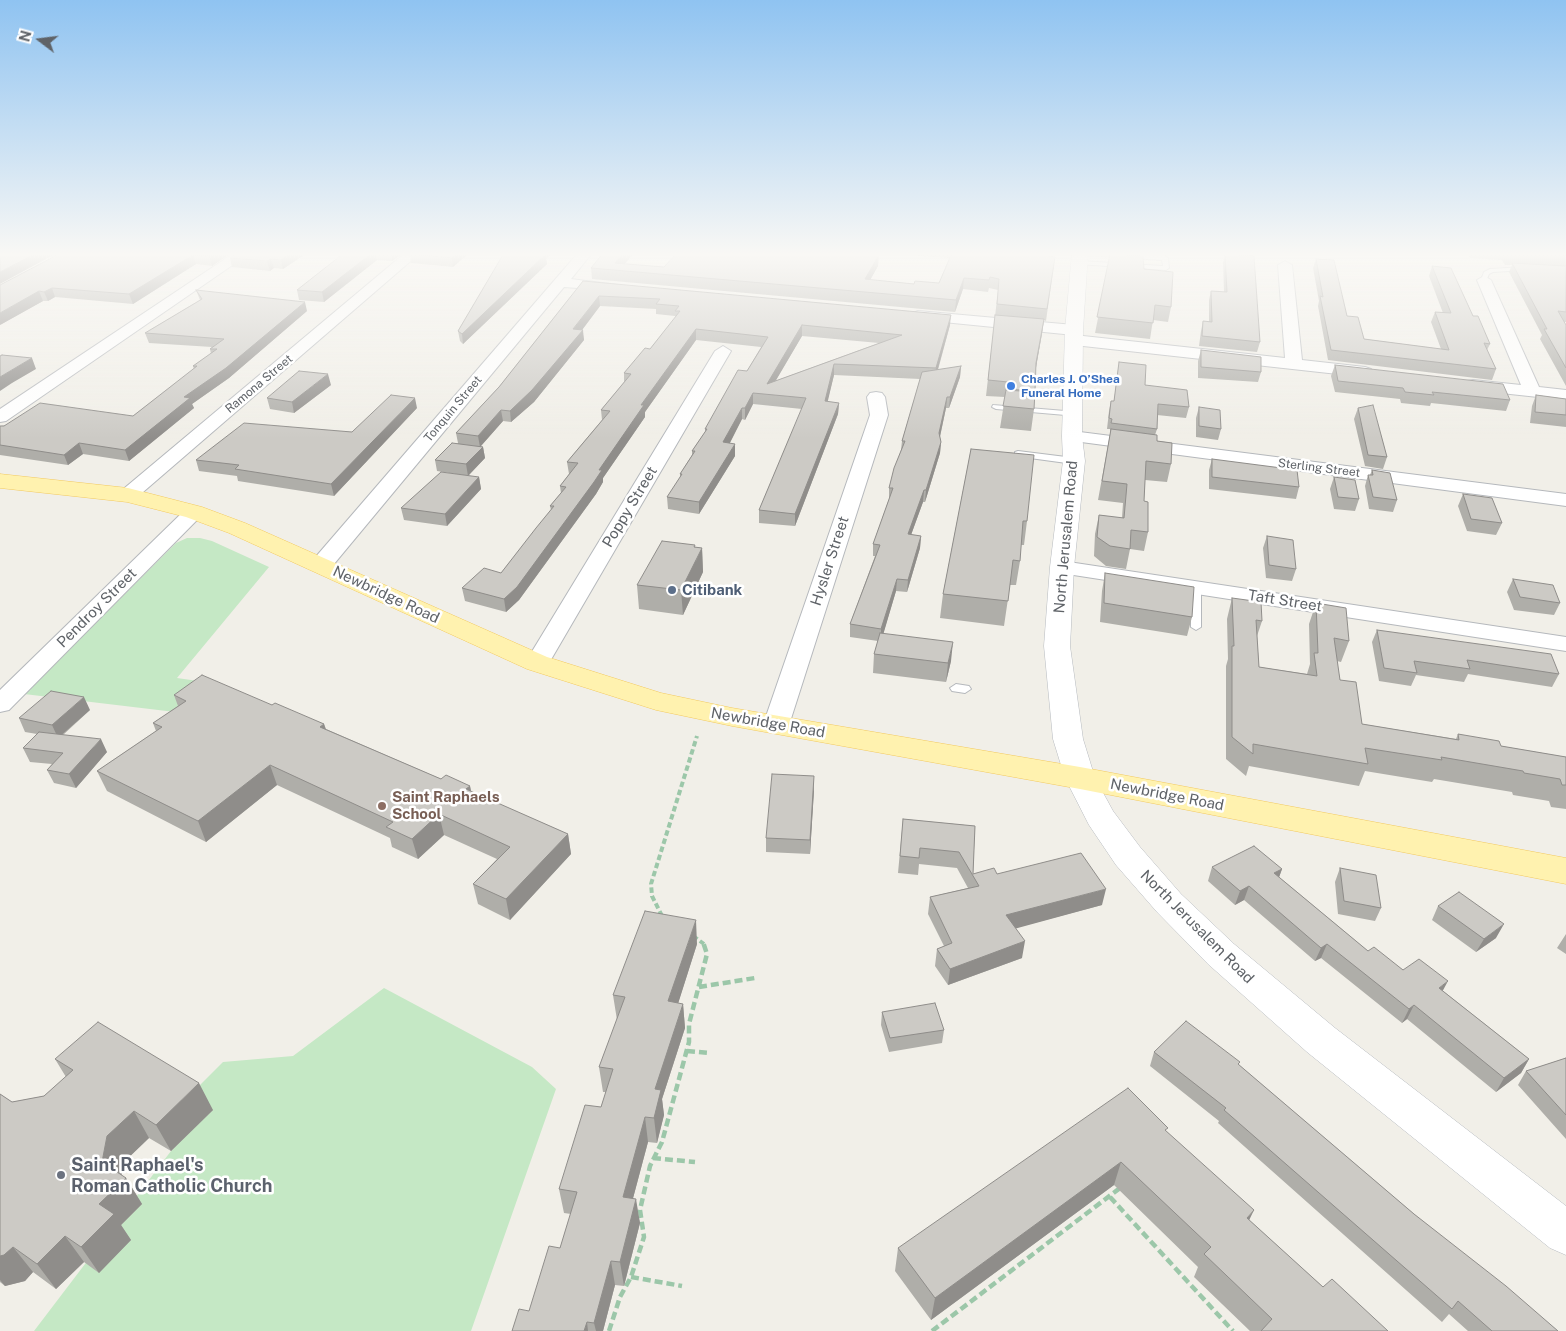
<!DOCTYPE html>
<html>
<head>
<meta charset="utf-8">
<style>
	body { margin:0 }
	#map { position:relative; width:1566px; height:1331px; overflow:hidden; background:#f1efe8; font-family:"Public Sans",sans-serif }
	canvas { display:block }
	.north { position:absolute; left:15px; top:15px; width:50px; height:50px; -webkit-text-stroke:4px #fff; paint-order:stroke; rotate:285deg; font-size:14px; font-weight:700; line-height:20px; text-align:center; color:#5f6368 }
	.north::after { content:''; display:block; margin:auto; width:18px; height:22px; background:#5f6368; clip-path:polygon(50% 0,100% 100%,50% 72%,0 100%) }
</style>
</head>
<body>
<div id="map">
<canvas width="1566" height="1331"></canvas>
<div class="north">N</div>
</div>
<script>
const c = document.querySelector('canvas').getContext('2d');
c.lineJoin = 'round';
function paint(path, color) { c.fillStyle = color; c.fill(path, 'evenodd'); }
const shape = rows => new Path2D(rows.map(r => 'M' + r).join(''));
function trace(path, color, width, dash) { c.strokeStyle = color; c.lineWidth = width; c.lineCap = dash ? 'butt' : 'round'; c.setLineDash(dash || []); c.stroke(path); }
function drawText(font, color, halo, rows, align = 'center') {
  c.font = font + ' "Public Sans",sans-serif'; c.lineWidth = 5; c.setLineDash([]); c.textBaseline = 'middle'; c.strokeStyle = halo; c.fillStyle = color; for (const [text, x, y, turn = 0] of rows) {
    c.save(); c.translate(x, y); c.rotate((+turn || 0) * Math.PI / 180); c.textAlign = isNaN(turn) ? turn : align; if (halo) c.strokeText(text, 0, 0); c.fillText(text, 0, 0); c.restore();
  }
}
paint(shape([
	[187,538,200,538,212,541,269,567,177,678,219,684,175,712,24,694,176,543],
	[384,988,532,1067,556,1089,471,1331,34,1331,171,1151,212,1110,189,1096,223,1062,293,1056]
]), '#c5e8c5');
const lane = shape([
	[1086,253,1165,256,1168,258,1169,268,1166,270,1078,264,1077,263,1080,261,1163,266,1162,260,1089,255,1086,253],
	[1524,267,1526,268,1526,270,1493,272,1489,274,1486,281,1481,280,1484,272,1490,269,1524,267],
	[993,405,1077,412,1081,414,1077,416,996,409,992,407,993,405],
	[1018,451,1074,458,1078,461,1074,464,1015,456,1015,452,1018,451],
	[1196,584,1201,587,1201,627,1196,630,1191,627,1191,587,1196,584],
	[956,684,969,686,971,689,965,693,952,691,950,688,956,684]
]);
const street = shape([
	[234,253,250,253,6,421,0,422,0,409,234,253],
	[405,253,420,253,135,499,121,499,118,495,121,491,405,253],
	[578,253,592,253,571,279,618,285,620,288,618,291,564,287,329,570,321,571,313,570,310,565,313,560,578,253],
	[1285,261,1292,265,1302,360,1365,367,1371,369,1373,372,1371,375,1365,377,1074,345,1066,340,1074,335,1285,358,1278,265,1285,261],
	[1484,276,1491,280,1539,387,1566,390,1566,400,1473,390,1467,389,1465,385,1467,381,1473,380,1521,385,1477,280,1484,276],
	[918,311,1074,325,1082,330,1074,335,913,319,910,316,913,313,918,311],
	[723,346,731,351,549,663,545,668,537,670,529,668,525,663,715,351,723,346],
	[876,392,882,393,885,397,888,415,789,725,785,731,776,733,767,731,763,725,870,415,867,397,870,393,876,392],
	[1072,431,1566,494,1566,506,1066,440,1063,436,1066,432,1072,431],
	[194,506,201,508,204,512,201,516,9,710,0,712,0,690,187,508,194,506],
	[1062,561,1566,637,1566,651,1054,572,1051,567,1054,562,1062,561]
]);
const secondary = shape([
	[1072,253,1088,253,1083,330,1082,436,1085,461,1074,567,1070,646,1083,739,1095,778,1113,811,1140,847,1181,894,1234,944,1335,1028,1566,1206,1566,1255,1550,1248,1307,1052,1208,964,1157,912,1116,865,1089,825,1065,778,1053,739,1044,646,1050,567,1063,461,1062,436,1065,330,1072,253]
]);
const primary = shape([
	[0,474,128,488,202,507,245,523,547,657,661,693,732,708,1080,767,1566,858,1566,884,1080,789,732,726,656,710,527,669,229,533,186,517,127,502,0,488,0,474]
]);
trace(lane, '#b5b8bc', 2);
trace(street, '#b5b8bc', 2);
trace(secondary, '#b6babf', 1);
trace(primary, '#f2c960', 1);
trace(shape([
	[662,916,652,896,651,884,697,736],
	[693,936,704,944]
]), '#9cc7a9', 4, [5.5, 3]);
trace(shape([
	[699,987,755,978],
	[687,1051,710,1053],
	[653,1158,695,1162],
	[1110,1197,1233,1331],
	[631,1277,682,1286],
	[609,1331,620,1297,631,1277,644,1237,640,1210,650,1166,662,1142,689,1042,689,1024,707,954,703,942],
	[932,1331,1120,1188]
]), '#9cc7a9', 4.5, [8, 4]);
paint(lane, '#fff');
paint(street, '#fff');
paint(secondary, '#fff');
paint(primary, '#fff2af');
paint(shape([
	[61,253,231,253,212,266,196,264,133,304,55,297,48,301,43,301,0,325],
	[307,253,283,269,274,268,270,271,232,267,230,258],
	[344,253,403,253,392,261,377,260,324,302,299,300,297,290],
	[469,253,453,267,411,263,410,254],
	[504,253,552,253,546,259,547,264,463,344,460,341,458,331],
	[897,253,1048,253,1047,256,1055,257,1046,321,1044,320,1036,368,1034,409,1031,431,1000,428,1005,397,986,396,998,290,989,288,988,292,963,289,955,312,592,279,591,268,625,264,664,267,878,266,870,280,914,284,939,283,949,258,897,254],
	[1111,253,1142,253,1141,256,1144,269,1171,307,1168,322,1153,320,1150,339,1095,333],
	[1467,253,1566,253,1566,322,1564,322,1566,325,1566,386,1540,339,1542,335,1509,272,1512,265,1505,265,1502,260,1470,258],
	[1225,254,1260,342,1257,352,1199,346,1201,331,1203,321,1209,322,1209,300,1211,291,1224,292,1223,263],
	[1316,259,1347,316,1364,339,1441,349,1431,322,1435,312,1443,313,1429,276,1432,266,1473,316,1490,344,1487,350,1496,369,1492,380,1328,360,1318,306,1319,301,1313,268],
	[583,281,950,325,938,370,961,366,960,377,949,408,946,408,940,437,941,442,940,453,925,502,923,502,911,535,921,536,920,548,907,592,896,591,883,634,951,661,946,682,873,673,874,654,878,641,850,637,850,624,875,556,873,556,873,544,889,499,889,488,901,450,902,441,920,379,834,375,827,402,839,403,838,414,795,526,759,523,759,510,802,409,753,404,745,420,742,419,730,443,735,456,699,514,668,509,667,497,680,478,680,474,692,455,692,451,705,432,705,429,747,371,761,347,696,340,645,412,645,417,603,478,603,482,596,494,519,600,506,612,465,601,462,588,501,573,551,510,550,506,561,493,560,486,569,474,567,462,602,420,601,410,624,382,624,373,650,349,676,317,675,316,656,314,656,309,600,306,582,330,584,340,534,402,511,422,503,421,481,446,483,447,485,458,468,476,437,471,435,460,458,443,456,433,499,387],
	[802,336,879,343,775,381],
	[196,290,307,311,229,378,192,404,194,408,129,461,83,454,68,465,0,455,0,426,133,416,194,369,193,366,211,354,210,349,212,347,149,343,145,333,200,300],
	[1201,350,1261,372,1258,382,1198,378,1198,361],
	[1119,362,1145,385,1189,407,1186,418,1157,415,1157,429,1155,435,1157,441,1171,464,1167,482,1145,480,1144,501,1148,532,1144,551,1130,549,1126,569,1106,566,1094,556,1095,534,1099,515,1122,518,1123,503,1098,500,1110,434,1110,429,1107,429,1109,411,1111,401,1114,401],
	[1335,365,1510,400,1506,411,1431,403,1430,406,1401,403,1400,399,1335,392,1331,376],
	[331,385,294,413,270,409,267,398],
	[1536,395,1566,399,1566,427,1530,423,1532,406],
	[1199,407,1221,429,1218,440,1196,437,1196,418],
	[417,408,334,496,238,481,237,476,199,471,196,460,352,432],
	[1358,408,1387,457,1383,469,1365,466,1354,419],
	[971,449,1027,521,1024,545,1021,545,1020,561,1016,585,1010,585,1004,626,940,618,943,594],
	[1212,459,1299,487,1296,499,1209,489,1209,470],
	[1372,470,1397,500,1393,512,1369,509,1365,486,1368,475,1370,475],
	[479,477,481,489,447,526,404,520,401,508],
	[1334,477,1359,499,1355,511,1334,509,1330,489],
	[1463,494,1502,523,1496,535,1467,531,1458,506],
	[1267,536,1296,569,1292,581,1266,578,1263,548],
	[695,547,702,548,703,572,683,615,639,609,637,585],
	[1105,573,1192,617,1187,636,1100,622,1102,591],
	[1513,579,1560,603,1554,615,1514,610,1507,592],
	[1232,598,1262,621,1257,636,1259,667,1307,674,1310,664,1309,624,1316,603,1349,641,1341,662,1337,661,1340,680,1362,724,1456,739,1458,734,1501,746,1566,757,1566,809,1551,807,1549,801,1513,795,1512,792,1434,779,1432,782,1365,771,1359,786,1249,766,1246,776,1226,759,1226,666,1228,659,1227,619],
	[1377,630,1559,674,1552,687,1468,674,1464,682,1416,675,1411,686,1379,681,1372,642],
	[174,695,272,705,324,724,326,729,441,779,470,786,471,792,568,834,571,854,510,920,478,904,473,884,497,859,444,835,418,859,392,847,390,838,277,785,206,842,107,791,97,771,156,731,153,723,178,706],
	[90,710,63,735,107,752,76,788,54,783,47,770,52,764,30,762,23,748,37,734,25,732,19,718],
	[814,790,810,854,766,852,766,838],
	[903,819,975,826,973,874,997,874,1102,905,1015,928,1022,958,948,985,935,966,937,949,944,946,928,914,930,897,968,888,957,868,919,864,918,875,898,873],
	[1212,867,1282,869,1279,877,1368,951,1443,991,1529,1059,1521,1073,1496,1092,1407,1019,1402,1023,1321,958,1315,961,1244,900,1235,905,1208,881],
	[1340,868,1381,908,1375,921,1338,914,1335,882],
	[1438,906,1496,938,1476,952,1432,920],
	[1566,934,1566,954,1557,948],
	[697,944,678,1003,683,1004,685,1028,662,1099,664,1115,657,1143,648,1142,633,1198,640,1223,624,1286,615,1285,603,1331,512,1331,529,1311,560,1248,571,1214,564,1213,559,1189,601,1107,606,1092,603,1092,599,1067,617,1020,613,995],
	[882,1012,944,1030,942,1043,889,1052,881,1025],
	[1154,1052,1239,1065,1414,1214,1558,1331,1468,1331,1449,1314,1442,1322,1218,1123,1219,1121,1150,1066],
	[1566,1058,1566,1139,1518,1085,1526,1071],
	[55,1059,213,1110,171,1151,149,1138,124,1162,121,1175,126,1178,142,1204,121,1225,131,1240,99,1273,84,1262,56,1289,33,1272,25,1281,5,1286,0,1282,0,1094,12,1102,44,1096,66,1077],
	[1167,1132,1249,1220,1323,1287,1388,1331,1250,1331,1194,1277,1198,1267,1114,1185,931,1320,895,1271,898,1248]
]), '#afaea9');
paint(shape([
	[37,253,57,253,0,284,0,272],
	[214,253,231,253,212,266,209,256],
	[291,253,307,253,283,269,281,260],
	[372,253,375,253,377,260,324,302,322,292],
	[391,253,403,253,392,261],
	[457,253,469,253,453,267,452,258],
	[542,253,552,253,546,259,547,264,463,344,462,334],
	[624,253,634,253,620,270,615,263],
	[193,255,196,264,133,304,129,294],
	[879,255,878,266,864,291,865,279],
	[271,259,274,268,270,271,267,261],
	[964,278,963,289,955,312,956,300],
	[52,288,55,297,48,301,44,292],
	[39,291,43,301,0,325,0,313],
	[599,296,600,306,576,338,583,330,584,340,534,402,511,422,510,411],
	[305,302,307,311,229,378,192,404,194,408,129,461,125,450,184,397],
	[951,315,950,325,935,379,936,368],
	[1044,319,1042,334,1034,378,1036,363],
	[802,325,802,336,768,394,767,384],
	[696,329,696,340,645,412,645,417,603,478,603,482,596,494,519,600,506,612,504,599,599,470,641,405],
	[32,358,36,369,12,383,0,391,0,377],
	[834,364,834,375,825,413,825,401],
	[961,366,960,377,949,408,950,397],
	[328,374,331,385,294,413,292,402],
	[753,393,753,404,745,420,745,408],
	[947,397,946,408,938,445,939,433],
	[415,398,417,408,334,496,331,484],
	[839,403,838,414,795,526,795,514],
	[742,408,742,419,724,454,723,442],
	[501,410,503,421,480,447,478,436],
	[941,442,940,453,925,502,926,490],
	[79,443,83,454,68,465,64,455],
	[735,444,735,456,699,514,699,502],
	[483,447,485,458,468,476,466,464],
	[479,477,481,489,447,526,445,514],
	[924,490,923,502,907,546,908,534],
	[921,536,920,548,907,592,908,580],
	[695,545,696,561,702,548,703,572,683,615,681,590],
	[897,579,896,591,881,642,881,629],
	[953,642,951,661,946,682,948,663],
	[84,697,90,710,58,738,52,725],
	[324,724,330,743,320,727],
	[101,739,107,752,76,788,69,774],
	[270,765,277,785,206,842,198,821],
	[814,776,814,790,810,854,810,840],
	[470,786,474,806,466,789],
	[439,814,444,835,418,859,412,839],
	[568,834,571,854,510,920,506,899],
	[1282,869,1277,883,1274,873],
	[1249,886,1244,900,1235,905,1240,891],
	[1106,889,1102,905,1003,932,1006,915],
	[696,920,697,944,671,1026,668,1001],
	[1504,924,1496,938,1476,952,1484,939],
	[1025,941,1022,958,948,985,950,969],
	[1327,944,1321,958,1315,961,1321,948],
	[1448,981,1441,994,1439,988],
	[683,1004,685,1028,662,1099,664,1115,657,1143,654,1118,655,1089],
	[1414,1005,1407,1019,1402,1023,1409,1009],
	[1529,1059,1521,1073,1496,1092,1504,1078],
	[199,1083,213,1110,171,1151,156,1125],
	[134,1111,149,1138,124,1162,120,1184,126,1178,142,1204,121,1225,131,1240,99,1273,81,1247,99,1204,102,1162,107,1136],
	[645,1117,648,1142,627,1221,623,1197],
	[1121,1162,1114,1185,931,1320,935,1298],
	[636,1199,640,1223,624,1286,620,1262],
	[1254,1210,1243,1233,1247,1218],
	[65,1236,84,1262,56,1289,37,1264],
	[13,1247,33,1272,25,1281,5,1286,0,1280,0,1256],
	[611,1261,615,1285,603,1331,596,1331,594,1323],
	[587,1322,588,1331,584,1331]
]), '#8f8d8a');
const building = shape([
	[0,253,37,253,0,272,0,253],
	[61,253,214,253,209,256,193,255,129,294,52,288,44,292,39,291,0,313,0,285,61,253],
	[237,253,291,253,281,260,271,259,267,261,230,258,237,253],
	[344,253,372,253,322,292,297,290,344,253],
	[410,253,457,253,452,258,410,254,410,253],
	[504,253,542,253,541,254,546,254,462,334,458,331,504,253],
	[603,253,624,253,615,263,664,267,677,253,857,253,879,255,865,279,914,284,915,281,939,283,952,253,1047,253,1046,256,1055,257,1047,309,997,304,999,279,990,277,989,280,964,278,956,300,591,268,603,253],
	[1531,253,1566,253,1566,255,1531,253],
	[1110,254,1143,256,1144,269,1173,272,1171,307,1155,305,1153,323,1097,317,1110,254],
	[1225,254,1254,256,1260,342,1202,336,1203,321,1212,322,1211,291,1227,292,1225,254],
	[1316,259,1334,260,1347,316,1358,317,1364,339,1449,350,1435,312,1451,313,1432,266,1451,268,1473,316,1478,316,1490,344,1484,343,1496,369,1331,350,1320,296,1323,297,1316,259],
	[1512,263,1566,266,1566,312,1558,311,1566,325,1566,368,1544,329,1547,329,1512,263],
	[583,281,951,315,936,368,834,364,825,401,839,403,795,514,759,510,806,398,753,393,745,408,742,408,723,442,735,444,699,502,667,497,682,474,680,474,695,451,692,451,707,429,705,429,738,370,747,371,768,337,696,329,641,405,644,405,599,470,602,470,594,482,517,587,504,599,462,588,484,568,501,573,536,528,554,506,550,506,566,487,560,486,578,463,567,462,610,411,601,410,631,374,624,373,645,348,650,349,680,311,675,311,679,306,656,304,660,299,599,296,573,329,583,330,532,390,510,411,501,410,478,436,456,433,499,387,583,281],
	[802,325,902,335,767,384,802,325],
	[196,290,305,302,226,368,184,397,190,398,125,450,79,443,64,455,0,445,0,426,4,426,40,403,133,416,197,366,193,366,217,349,210,349,224,339,145,333,202,299,196,290],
	[995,315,1044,319,1036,363,1035,391,1007,389,1008,382,988,380,995,315],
	[1201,350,1261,357,1261,372,1201,367,1201,350],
	[2,355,32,358,0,377,0,356,2,355],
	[1119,362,1146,365,1145,385,1187,390,1189,407,1158,404,1157,429,1111,423,1112,419,1109,418,1111,401,1114,401,1119,362],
	[1335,365,1503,384,1510,400,1432,392,1434,395,1405,392,1403,388,1338,381,1335,365],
	[961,366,950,397,947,397,939,433,941,442,926,490,924,490,908,534,921,536,908,580,897,579,881,629,850,624,880,545,873,544,893,488,889,488,894,468,905,441,902,441,922,372,961,366],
	[299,371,328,374,292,402,267,398,299,371],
	[1006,390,1035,392,1034,409,1003,406,1006,390],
	[391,395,415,398,331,484,235,469,239,465,196,460,244,423,352,432,391,395],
	[1536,395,1566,399,1566,415,1535,412,1536,395],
	[1373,405,1387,457,1368,455,1358,408,1373,405],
	[1199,407,1220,410,1221,429,1199,426,1199,407],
	[1111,429,1157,435,1157,441,1172,443,1171,464,1146,461,1144,501,1148,502,1148,532,1131,530,1130,549,1110,546,1097,537,1099,515,1124,518,1127,484,1102,481,1111,429],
	[452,443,483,447,466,464,435,460,452,443],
	[971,449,1034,455,1027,521,1023,521,1020,561,1013,560,1008,601,943,594,971,449],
	[1212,459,1297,470,1299,487,1212,477,1212,459],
	[1372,470,1390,473,1397,500,1373,497,1368,475,1373,475,1372,470],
	[441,472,479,477,445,514,401,508,441,472],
	[1334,477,1355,480,1359,499,1338,497,1334,477],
	[1463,494,1492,498,1502,523,1471,519,1463,494],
	[1267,536,1293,540,1296,569,1269,565,1267,536],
	[662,541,695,545,694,547,702,548,681,590,637,585,662,541],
	[1105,573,1194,587,1192,617,1104,603,1105,573],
	[1513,579,1553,585,1560,603,1520,597,1513,579],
	[1232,598,1261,602,1262,621,1256,620,1259,667,1317,676,1314,653,1318,653,1316,603,1346,608,1349,641,1334,638,1340,680,1356,682,1362,724,1459,740,1458,734,1499,741,1501,746,1566,757,1566,785,1562,785,1560,779,1524,773,1523,771,1441,757,1442,760,1365,748,1368,764,1253,744,1253,754,1232,737,1232,646,1234,646,1232,598],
	[1377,630,1551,654,1559,674,1467,660,1470,669,1414,661,1417,673,1384,668,1377,630],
	[880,633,953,642,948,663,874,654,880,633],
	[202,675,272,705,275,703,324,724,320,727,441,779,446,775,470,786,466,789,568,834,506,899,473,884,510,847,439,814,412,839,386,827,393,822,270,765,198,821,97,771,162,727,153,723,186,701,174,695,202,675],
	[51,691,84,697,52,725,19,718,51,691],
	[39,732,101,739,69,774,47,770,63,753,23,748,39,732],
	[772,774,814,776,810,840,766,838,772,774],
	[903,819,975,826,973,874,994,868,997,874,1081,853,1106,889,1006,915,1025,941,950,969,937,949,952,943,930,897,979,886,959,852,920,848,919,858,900,856,903,819],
	[1254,846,1282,869,1274,873,1368,951,1374,947,1403,970,1419,959,1448,981,1439,988,1529,1059,1504,1078,1414,1005,1409,1009,1327,944,1321,948,1249,886,1240,891,1212,867,1254,846],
	[1340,868,1376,875,1381,908,1344,901,1340,868],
	[1459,892,1504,924,1484,939,1438,906,1459,892],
	[645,911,696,920,668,1001,683,1004,655,1089,661,1090,654,1118,645,1117,623,1197,636,1199,620,1262,611,1261,594,1323,587,1322,584,1331,512,1331,519,1309,529,1311,549,1246,560,1248,577,1192,559,1189,585,1105,601,1107,613,1069,599,1067,625,997,613,995,645,911],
	[935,1003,944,1030,890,1038,882,1012,935,1003],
	[1186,1021,1240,1062,1238,1064,1414,1214,1506,1286,1558,1331,1492,1331,1458,1301,1452,1309,1224,1110,1226,1108,1154,1052,1186,1021],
	[98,1022,199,1083,156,1125,134,1111,107,1136,102,1162,126,1178,99,1204,114,1214,81,1247,65,1236,37,1264,13,1247,4,1255,0,1256,0,1094,12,1102,44,1096,73,1070,55,1059,98,1022],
	[1566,1058,1566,1115,1526,1071,1566,1058],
	[1128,1088,1168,1128,1165,1130,1254,1210,1247,1218,1323,1287,1332,1279,1388,1331,1261,1331,1272,1319,1204,1254,1211,1247,1121,1162,935,1298,898,1248,1128,1088]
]);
paint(building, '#cccac5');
trace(building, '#8f8d8a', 1);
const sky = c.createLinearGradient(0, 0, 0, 439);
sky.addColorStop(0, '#8fc3f1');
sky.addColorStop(0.58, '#f9f8f5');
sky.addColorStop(1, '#f9f8f500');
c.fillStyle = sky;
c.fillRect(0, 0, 1566, 439);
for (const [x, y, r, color] of [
	[1011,386,5,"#3f7fe0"],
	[672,590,5,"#5c6f8a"],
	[382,806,5,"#8d6e63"],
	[61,1175,5,"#6b7280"]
]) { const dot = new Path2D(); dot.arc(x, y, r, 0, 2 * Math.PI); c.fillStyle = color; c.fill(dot); trace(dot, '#fff', 2); }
drawText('bold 12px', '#366cbe', '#fff', [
	["Charles J. O’Shea",1021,379],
	["Funeral Home",1021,393]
], 'left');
drawText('12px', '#5f6368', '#fff', [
	["Ramona Street",259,384,-40],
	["Tonquin Street",453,409,-50],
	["Sterling Street",1319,468,7]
]);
drawText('15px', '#5f6368', '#fff', [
	["Poppy Street",630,507,-59],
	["North Jerusalem Road",1066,537,-85],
	["Hysler Street",830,561,-72],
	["Newbridge Road",386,595,25],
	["Taft Street",1285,601,9],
	["Pendroy Street",97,608,-45],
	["Newbridge Road",768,723,10],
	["Newbridge Road",1167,795,11],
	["North Jerusalem Road",1197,927,45]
]);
drawText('bold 15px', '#4e5e75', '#fff', [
	["Citibank",682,590]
], 'left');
drawText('bold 15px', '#785e54', '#fff', [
	["Saint Raphaels",392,797],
	["School",392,814]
], 'left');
drawText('bold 18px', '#5b616d', '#fff', [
	["Saint Raphael's",71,1165],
	["Roman Catholic Church",71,1186]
], 'left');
</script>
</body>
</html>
